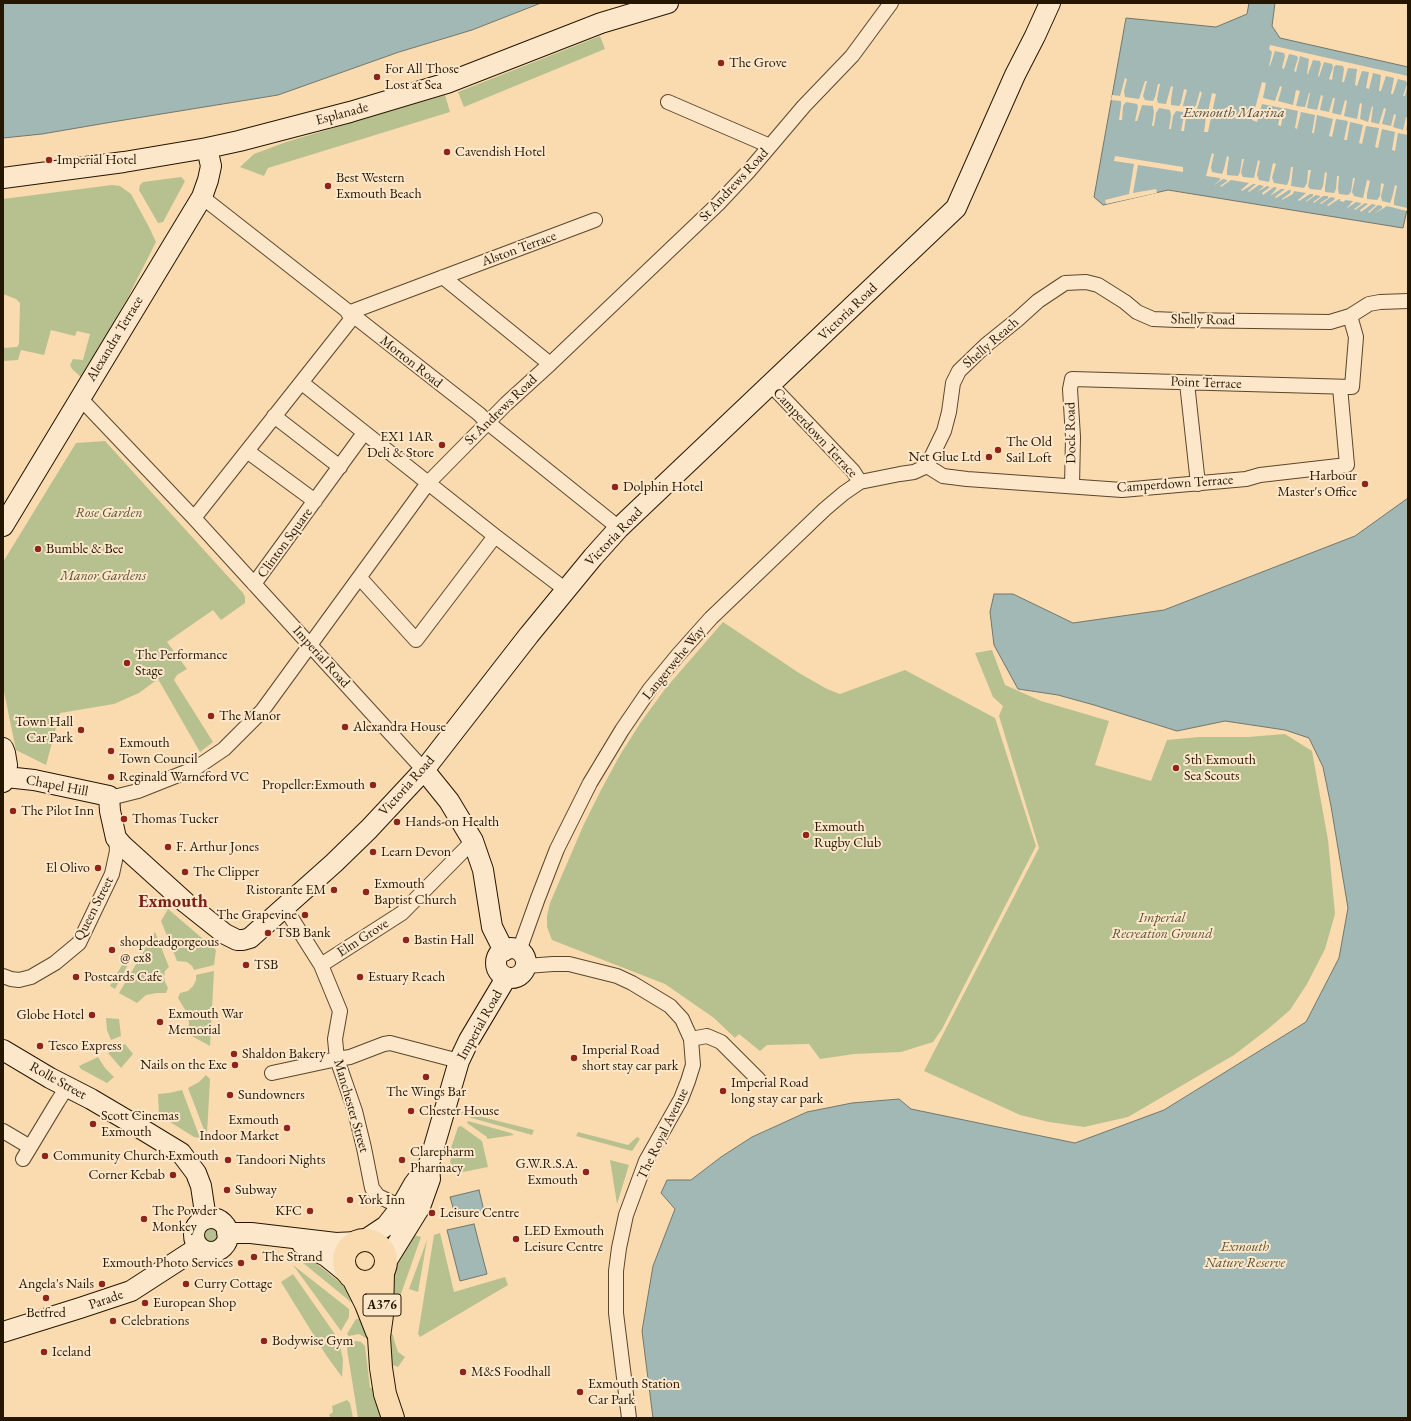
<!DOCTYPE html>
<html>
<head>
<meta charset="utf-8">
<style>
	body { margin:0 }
	#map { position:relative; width:1411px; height:1421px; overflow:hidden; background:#fadaaf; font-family:"EB Garamond",serif }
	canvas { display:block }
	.frame { position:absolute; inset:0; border:4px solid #251600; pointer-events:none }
</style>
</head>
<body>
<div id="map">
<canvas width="1411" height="1421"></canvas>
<div class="frame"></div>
</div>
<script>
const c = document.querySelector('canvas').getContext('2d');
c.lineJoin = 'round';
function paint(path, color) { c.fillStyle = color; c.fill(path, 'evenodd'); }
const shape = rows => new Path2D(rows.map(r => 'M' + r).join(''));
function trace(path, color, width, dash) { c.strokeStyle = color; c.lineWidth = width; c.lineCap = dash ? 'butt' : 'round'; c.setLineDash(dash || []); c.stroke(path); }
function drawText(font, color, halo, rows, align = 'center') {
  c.font = font + ' "EB Garamond",serif'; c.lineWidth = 4; c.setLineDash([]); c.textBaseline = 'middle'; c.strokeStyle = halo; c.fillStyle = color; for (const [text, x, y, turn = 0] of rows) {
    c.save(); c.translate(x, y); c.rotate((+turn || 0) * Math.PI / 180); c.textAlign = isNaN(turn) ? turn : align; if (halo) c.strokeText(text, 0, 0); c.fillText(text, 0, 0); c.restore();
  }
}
paint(shape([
	[600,36,605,49,464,107,458,92],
	[445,95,450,112,268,168,264,176,240,167,254,154,286,142],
	[181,177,185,181,184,183,163,222,158,223,139,190,140,185,143,182],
	[112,185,120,186,131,194,149,227,156,242,127,299,82,378,72,369,70,365,73,359,83,360,90,334,77,331,75,336,51,330,44,355,21,350,18,360,3,361,3,348,17,347,19,344,20,303,16,299,3,294,3,199],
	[105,441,243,593,245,597,245,603,221,620,213,610,167,642,187,669,177,675,174,680,213,742,200,752,158,679,139,693,114,704,60,713,46,765,16,750,3,687,3,562,76,443],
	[723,622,799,673,827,689,840,694,905,670,995,718,1036,846,942,1029,933,1042,901,1052,854,1054,820,1059,809,1044,767,1045,760,1051,739,1034,735,1038,714,1018,665,984,552,940,547,927,547,916,550,903,584,824,601,790,620,755,641,722,665,689],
	[992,650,1005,685,1041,701,1109,721,1095,765,1151,781,1167,740,1199,737,1248,737,1285,734,1312,751,1328,840,1335,914,1325,949,1307,984,1290,1010,1268,1029,1234,1055,1128,1117,1084,1127,1049,1122,1020,1115,924,1071,1039,848,999,716,1003,706,993,697,975,653],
	[168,909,216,950,214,965,194,970,192,966,187,962,177,961,161,921],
	[155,932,169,967,165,971,164,977,165,982,168,988,166,993,157,993,146,995,137,1003,119,993],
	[126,958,130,961,115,989,110,986],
	[214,971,210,1046,188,1034,189,1023,187,1013,178,998,180,993,188,991,193,986,196,980,196,975],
	[106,1018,119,1019,121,1036,111,1040,107,1030],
	[125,1044,133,1054,121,1068,108,1053],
	[98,1057,105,1068,114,1077,107,1083,81,1069,79,1066],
	[206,1075,210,1079,207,1134,206,1135,188,1088,199,1082],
	[182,1090,200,1138,194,1137,159,1115,158,1094,169,1093],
	[462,1112,534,1130,532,1135,461,1115],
	[468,1121,511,1133,514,1135,487,1139,487,1137,467,1123],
	[461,1126,482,1141,488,1167,458,1173,450,1162,454,1149,451,1148,458,1127],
	[578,1132,628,1145,637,1137,640,1139,632,1151,576,1136],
	[610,1160,629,1165,617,1204],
	'202 1234a8 8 0 1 1 16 0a8 8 0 1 1-16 0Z',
	[440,1233,454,1292,505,1277,508,1285,420,1337,418,1334,434,1235],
	[414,1235,421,1237,395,1311,389,1311,391,1283,394,1267],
	[427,1240,418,1292,409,1289],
	[301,1256,316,1263,343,1285,353,1297,357,1307,297,1258],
	[293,1265,349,1309,349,1317,341,1331],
	[293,1274,339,1340,343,1360,342,1377,326,1355,281,1282],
	[356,1319,365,1319,369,1340,359,1334,349,1336,347,1334],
	[389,1331,393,1335,395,1343,398,1352,405,1357,398,1367,393,1365,389,1367],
	[356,1341,361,1342,365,1346,370,1388,375,1387,382,1418,358,1418,347,1349,350,1343],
	[347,1400,350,1403,353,1418,331,1418,329,1415,333,1412,332,1406]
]), '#b7c190');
const water = shape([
	[3,3,541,3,472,30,399,52,278,95,112,122,42,134,3,138,3,3],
	[1249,3,1275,3,1272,26,1280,38,1408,67,1408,205,1403,228,1168,190,1103,205,1094,197,1126,18,1216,27,1247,14,1249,3],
	[1408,498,1408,1418,653,1418,642,1331,653,1266,675,1209,661,1193,667,1180,691,1180,721,1157,752,1137,807,1112,852,1103,899,1099,911,1109,1075,1143,1164,1110,1306,1022,1339,958,1348,908,1331,806,1323,767,1309,738,1285,730,1225,721,1177,731,1094,705,1058,695,1018,689,994,645,990,612,994,594,1013,594,1073,623,1164,610,1355,536,1408,498],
	[479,1190,484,1211,456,1218,450,1197,479,1190],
	[474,1224,487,1274,460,1281,447,1230,474,1224]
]);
paint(water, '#a2b8b5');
trace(water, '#70776d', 1);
paint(shape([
	[1270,45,1408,76,1408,84,1405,96,1403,96,1407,84,1406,81,1398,79,1393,94,1391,94,1394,78,1386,76,1381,91,1379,91,1381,75,1373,73,1369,89,1366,88,1369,72,1362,71,1357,86,1355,85,1357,69,1348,68,1344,82,1342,82,1344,69,1343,66,1336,65,1334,67,1332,80,1329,79,1333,67,1332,64,1324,62,1319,77,1318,76,1321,64,1320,61,1313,60,1308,74,1307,74,1309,59,1300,56,1296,72,1294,71,1298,58,1297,56,1289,54,1284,69,1282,68,1285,56,1284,53,1275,51,1270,66,1269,66,1272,52,1269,49],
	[1125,78,1127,79,1124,91,1125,97,1139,99,1145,81,1147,81,1143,96,1145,100,1153,101,1155,97,1158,84,1160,84,1157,99,1158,103,1166,104,1171,86,1173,87,1171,100,1171,105,1179,106,1181,103,1184,89,1187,90,1183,105,1184,108,1193,109,1196,105,1200,91,1202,93,1197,109,1208,112,1212,93,1216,94,1208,132,1204,132,1206,117,1190,113,1186,117,1184,131,1181,131,1184,115,1183,112,1176,111,1173,116,1171,129,1169,129,1171,116,1170,110,1159,108,1156,113,1154,126,1152,126,1154,112,1153,106,1142,105,1137,121,1135,121,1138,107,1137,104,1126,102,1123,106,1122,120,1119,120,1121,106,1121,101,1111,100,1112,95,1120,96],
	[1262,82,1266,83,1263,98,1275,101,1280,86,1282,87,1278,101,1293,105,1296,90,1300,91,1296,106,1305,107,1309,93,1310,93,1307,108,1317,110,1321,95,1323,96,1320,110,1329,112,1333,98,1335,98,1332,113,1341,115,1345,100,1347,101,1344,116,1357,119,1360,103,1362,104,1360,119,1368,122,1372,106,1373,107,1371,122,1379,124,1384,108,1386,109,1382,124,1391,126,1394,114,1396,115,1393,127,1403,130,1406,117,1408,118,1406,130,1408,130,1408,135,1398,133,1395,151,1392,150,1395,132,1382,129,1378,148,1375,147,1379,128,1366,126,1362,144,1359,143,1363,125,1350,122,1347,140,1344,140,1348,121,1336,119,1332,137,1329,136,1333,119,1317,115,1314,133,1312,133,1315,115,1301,112,1297,129,1295,128,1298,111,1284,108,1281,126,1278,125,1282,108,1262,104,1257,122,1252,120],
	[1212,153,1214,154,1211,167,1212,172,1222,174,1224,169,1227,156,1229,157,1227,170,1227,175,1238,176,1240,172,1242,159,1244,159,1241,173,1243,177,1254,178,1258,160,1260,161,1257,175,1259,180,1269,182,1273,163,1276,164,1272,178,1274,183,1287,185,1289,180,1291,167,1293,167,1291,186,1304,188,1307,183,1308,170,1311,170,1308,186,1310,189,1321,190,1323,186,1325,172,1327,173,1325,187,1325,192,1334,193,1336,189,1337,176,1339,176,1338,189,1339,194,1348,195,1351,192,1353,178,1355,178,1352,192,1354,196,1363,198,1367,180,1370,181,1367,194,1367,199,1377,200,1380,196,1381,183,1384,184,1381,196,1382,201,1390,203,1392,198,1395,185,1397,186,1394,200,1394,205,1407,208,1407,211,1387,206,1374,214,1382,208,1382,206,1378,205,1369,213,1368,212,1376,205,1372,204,1361,212,1360,210,1368,204,1365,203,1355,210,1354,209,1361,204,1361,203,1356,202,1346,209,1353,201,1345,200,1344,202,1340,201,1340,199,1339,199,1328,206,1327,205,1334,200,1335,198,1331,197,1321,204,1320,203,1328,198,1328,196,1323,196,1314,203,1313,202,1320,197,1320,196,1316,195,1306,202,1306,201,1313,196,1313,194,1310,194,1299,201,1298,200,1306,193,1294,191,1293,194,1282,200,1282,199,1290,193,1291,190,1289,190,1276,198,1275,197,1285,189,1281,189,1270,196,1277,188,1274,187,1263,195,1262,193,1270,187,1267,186,1257,192,1264,186,1259,185,1249,192,1248,191,1256,184,1253,184,1242,191,1241,190,1249,183,1231,180,1221,187,1220,186,1227,181,1227,180,1223,179,1213,186,1220,180,1220,178,1206,176],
	[1115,156,1183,167,1183,172,1138,165,1133,193,1156,189,1157,193,1106,204,1105,200,1129,194,1134,164,1114,161]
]), '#fadaaf');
const street = shape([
	[668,102,770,146],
	[202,197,479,414,487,422,619,528],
	[443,277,550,364],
	[348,313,595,220],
	[302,383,495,536,566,590],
	[1187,383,1198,484],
	[771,385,853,471,860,482],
	[80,398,194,518,424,770],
	[274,416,340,467],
	[247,451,315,501],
	[927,466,944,431,949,412,953,383,959,371,986,345,1017,320,1038,301,1065,283,1086,282,1098,285,1125,302,1137,312,1153,319,1177,320,1330,322,1350,316,1369,304,1380,302,1408,301],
	[927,466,943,476,967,479,1122,490,1246,479,1260,475,1347,465,1340,387],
	[1072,486,1073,437,1070,389,1072,379,1352,387,1356,337,1350,316],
	[194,518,353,317],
	[360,578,416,640,495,536],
	[254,584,364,433],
	[109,796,118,796,138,791,196,768,224,749,262,711,428,483,506,404,550,364,718,204,748,172,804,106,852,56,891,3],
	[285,908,321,965,340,1011,335,1039,337,1059,355,1111,364,1148,372,1188,378,1196,401,1207],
	[519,951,538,898,557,849,590,783,622,730,650,689,678,655,711,618,825,509,844,493,860,482,900,474,914,472,927,466],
	[321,965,402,913,473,841],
	[526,966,553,964,569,964,617,976,632,983,670,1006,682,1019,691,1039,693,1065,688,1081,681,1099,646,1161,626,1215,619,1248,616,1271,616,1313,629,1418],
	[3,976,11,979,19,980,31,977,55,963,79,943,112,874,117,851,116,838],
	[691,1039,707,1036,721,1042,759,1080],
	[272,1073,337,1059,350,1057,384,1044,390,1043,459,1061],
	[3,1131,30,1147],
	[23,1159,58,1101,67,1087]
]);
const secondary = shape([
	[3,178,124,162,207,148,239,141,350,112,447,83,601,23,668,3],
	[3,526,202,197,208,180,211,166,207,148],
	[3,748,5,753,7,765,6,777,3,782],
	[424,770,449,801,473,841,483,870,492,927,504,951],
	[6,777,34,780,109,796,110,811,116,838,123,846,186,903,225,934,237,940,243,940,250,938,334,863,369,829,424,770,529,635,593,557,619,528,956,208,1015,75,1035,36,1050,3],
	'496 963a15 15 0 1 1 30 0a15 15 0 1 1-30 0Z',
	[3,1050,50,1078,91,1099,135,1125,181,1153,196,1173,201,1186,206,1219],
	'194 1235a17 17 0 1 1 34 0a17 17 0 1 1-34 0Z',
	[227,1233,251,1233,336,1243,357,1242],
	[365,1240,386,1226,401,1207,414,1184,429,1164,459,1061,469,1040,506,978],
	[302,1244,326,1256,347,1273],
	[386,1262,420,1207,430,1179,429,1166],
	[3,1332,80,1308,131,1291,199,1247]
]);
const highway = shape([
	'344 1261a21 21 0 1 1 42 0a21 21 0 1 1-42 0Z',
	[383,1273,382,1315,379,1337,381,1368,385,1394,393,1418],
	[354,1280,366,1304,377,1332]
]);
trace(street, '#5a472c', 16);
trace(secondary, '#251600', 22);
trace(highway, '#251600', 24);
trace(street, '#fce7cb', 14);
trace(secondary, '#fce7cb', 20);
trace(highway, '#fadaaf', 22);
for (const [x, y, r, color] of [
	[721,63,4,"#8f2418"],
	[377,77,4,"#8f2418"],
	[447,152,4,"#8f2418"],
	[49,160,4,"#8f2418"],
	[328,186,4,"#8f2418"],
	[442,445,4,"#8f2418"],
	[998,450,4,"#8f2418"],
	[989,457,4,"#8f2418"],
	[1365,484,4,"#8f2418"],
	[615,487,4,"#8f2418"],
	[38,549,4,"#8f2418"],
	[127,663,4,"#8f2418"],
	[211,716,4,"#8f2418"],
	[345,727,4,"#8f2418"],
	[81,730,4,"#8f2418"],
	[111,751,4,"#8f2418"],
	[1176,768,4,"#8f2418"],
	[111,777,4,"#8f2418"],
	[373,785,4,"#8f2418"],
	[13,811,4,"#8f2418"],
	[124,819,4,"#8f2418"],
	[397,822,4,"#8f2418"],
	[806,835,4,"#8f2418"],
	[168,847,4,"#8f2418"],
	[373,852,4,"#8f2418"],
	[98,868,4,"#8f2418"],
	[185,872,4,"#8f2418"],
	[334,890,4,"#8f2418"],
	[366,892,4,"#8f2418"],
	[305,915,4,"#8f2418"],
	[268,933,4,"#8f2418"],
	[406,940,4,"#8f2418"],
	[112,950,4,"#8f2418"],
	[246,965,4,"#8f2418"],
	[76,977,4,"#8f2418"],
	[360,977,4,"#8f2418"],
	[92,1015,4,"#8f2418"],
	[160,1022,4,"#8f2418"],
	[40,1046,4,"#8f2418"],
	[234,1054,4,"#8f2418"],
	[574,1058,4,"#8f2418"],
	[235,1065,4,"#8f2418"],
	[426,1077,4,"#8f2418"],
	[723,1091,4,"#8f2418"],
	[230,1095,4,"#8f2418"],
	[411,1111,4,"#8f2418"],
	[93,1124,4,"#8f2418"],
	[287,1128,4,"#8f2418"],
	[45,1156,4,"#8f2418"],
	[228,1160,4,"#8f2418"],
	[402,1160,4,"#8f2418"],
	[586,1172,4,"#8f2418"],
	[173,1175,4,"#8f2418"],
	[227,1190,4,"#8f2418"],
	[350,1200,4,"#8f2418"],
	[310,1211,4,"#8f2418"],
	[432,1213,4,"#8f2418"],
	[144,1219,4,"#8f2418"],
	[516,1239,4,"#8f2418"],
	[254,1257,4,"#8f2418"],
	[241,1263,4,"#8f2418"],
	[102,1284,4,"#8f2418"],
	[186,1284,4,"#8f2418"],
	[46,1298,4,"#8f2418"],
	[145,1303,4,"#8f2418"],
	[113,1321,4,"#8f2418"],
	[264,1341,4,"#8f2418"],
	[44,1352,4,"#8f2418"],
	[463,1372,4,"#8f2418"],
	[580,1392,4,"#8f2418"]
]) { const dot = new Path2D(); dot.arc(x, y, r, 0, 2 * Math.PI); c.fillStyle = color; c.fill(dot); trace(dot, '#fce7cb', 1.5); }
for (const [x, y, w] of [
	[382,1305,38]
]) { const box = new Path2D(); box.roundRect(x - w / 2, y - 11, w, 22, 3); c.fillStyle = '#fce7cb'; c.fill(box); trace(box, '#251600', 1); }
drawText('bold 13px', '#251600', null, [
	["A376",382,1305]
]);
drawText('14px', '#251600', '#fce7cb', [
	["The Grove",729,63],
	["For All Those",385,69],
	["Lost at Sea",385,85],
	["Cavendish Hotel",455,152],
	["Imperial Hotel",57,160],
	["Best Western",336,178],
	["Exmouth Beach",336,194],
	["EX1 1AR",434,437,"right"],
	["Deli & Store",434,453,"right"],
	["The Old",1006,442],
	["Sail Loft",1006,458],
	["Net Glue Ltd",981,457,"right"],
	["Harbour",1357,476,"right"],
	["Master's Office",1357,492,"right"],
	["Dolphin Hotel",623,487],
	["Bumble & Bee",46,549],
	["The Performance",135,655],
	["Stage",135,671],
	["The Manor",219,716],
	["Town Hall",73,722,"right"],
	["Car Park",73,738,"right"],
	["Alexandra House",353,727],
	["Exmouth",119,743],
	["Town Council",119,759],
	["5th Exmouth",1184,760],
	["Sea Scouts",1184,776],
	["Reginald Warneford VC",119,777],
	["Propeller:Exmouth",365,785,"right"],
	["The Pilot Inn",21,811],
	["Thomas Tucker",132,819],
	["Hands-on Health",405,822],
	["Exmouth",814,827],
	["Rugby Club",814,843],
	["F. Arthur Jones",176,847],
	["Learn Devon",381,852],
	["El Olivo",90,868,"right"],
	["The Clipper",193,872],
	["Exmouth",374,884],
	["Baptist Church",374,900],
	["Ristorante EM",326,890,"right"],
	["The Grapevine",297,915,"right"],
	["TSB Bank",276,933],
	["Bastin Hall",414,940],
	["shopdeadgorgeous",120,942],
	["@ ex8",120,958],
	["TSB",254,965],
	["Postcards Cafe",84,977],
	["Estuary Reach",368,977],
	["Exmouth War",168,1014],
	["Memorial",168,1030],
	["Globe Hotel",84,1015,"right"],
	["Tesco Express",48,1046],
	["Imperial Road",582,1050],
	["short stay car park",582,1066],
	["Shaldon Bakery",242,1054],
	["Nails on the Exe",227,1065,"right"],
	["Imperial Road",731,1083],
	["long stay car park",731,1099],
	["The Wings Bar",426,1092,"center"],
	["Sundowners",238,1095],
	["Chester House",419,1111],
	["Scott Cinemas",101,1116],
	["Exmouth",101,1132],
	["Exmouth",279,1120,"right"],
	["Indoor Market",279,1136,"right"],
	["Clarepharm",410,1152],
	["Pharmacy",410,1168],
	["Community Church Exmouth",53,1156],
	["Tandoori Nights",236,1160],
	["G.W.R.S.A.",578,1164,"right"],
	["Exmouth",578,1180,"right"],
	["Corner Kebab",165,1175,"right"],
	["Subway",235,1190],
	["York Inn",358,1200],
	["The Powder",152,1211],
	["Monkey",152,1227],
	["KFC",302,1211,"right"],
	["Leisure Centre",440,1213],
	["LED Exmouth",524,1231],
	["Leisure Centre",524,1247],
	["The Strand",262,1257],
	["Exmouth Photo Services",233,1263,"right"],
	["Angela's Nails",94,1284,"right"],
	["Curry Cottage",194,1284],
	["European Shop",153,1303],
	["Betfred",46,1313,"center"],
	["Celebrations",121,1321],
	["Bodywise Gym",272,1341],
	["Iceland",52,1352],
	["M&S Foodhall",471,1372],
	["Exmouth Station",588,1384],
	["Car Park",588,1400]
], 'left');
drawText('14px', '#251600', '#fce7cb', [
	["Esplanade",342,114,-15],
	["St Andrews Road",734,185,-47],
	["Alston Terrace",519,249,-20],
	["Victoria Road",848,312,-44],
	["Shelly Road",1203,320,1],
	["Alexandra Terrace",115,339,-59],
	["Shelly Reach",991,343,-41],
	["Morton Road",411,362,38],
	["Point Terrace",1206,383,2],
	["St Andrews Road",501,410,-44],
	["Camperdown Terrace",815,433,47],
	["Dock Road",1071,433,-91],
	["Camperdown Terrace",1175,484,-4],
	["Victoria Road",614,537,-46],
	["Clinton Square",285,543,-54],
	["Imperial Road",321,657,48],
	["Langerwehe Way",674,663,-51],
	["Chapel Hill",57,786,11],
	["Victoria Road",407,786,-48],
	["Queen Street",94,909,-63],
	["Elm Grove",363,938,-33],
	["Imperial Road",480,1025,-61],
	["Rolle Street",58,1081,29],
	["Manchester Street",351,1106,74],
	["The Royal Avenue",663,1134,-64],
	["Parade",106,1300,-19]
]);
drawText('italic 14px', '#585232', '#fce7cb', [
	["Rose Garden",109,513],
	["Manor Gardens",103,576],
	["Imperial",1162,918],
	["Recreation Ground",1162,934],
	["Exmouth",1245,1247],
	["Nature Reserve",1245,1263]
]);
drawText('italic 15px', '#514f3f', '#fce7cb', [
	["Exmouth Marina",1234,113]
]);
drawText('bold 18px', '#7a1f14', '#fce7cb', [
	["Exmouth",173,902]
]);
</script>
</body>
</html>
